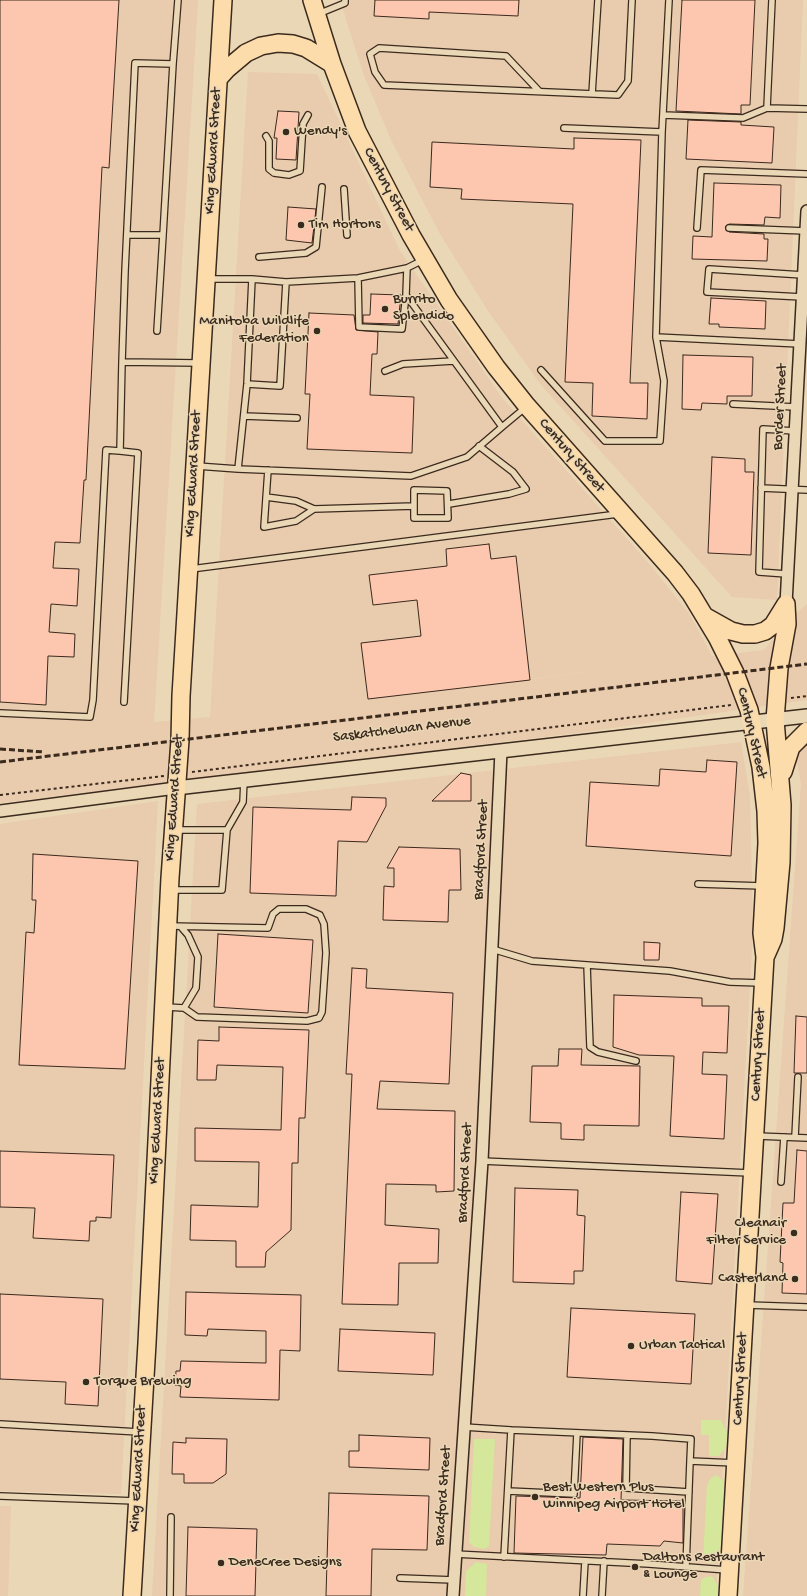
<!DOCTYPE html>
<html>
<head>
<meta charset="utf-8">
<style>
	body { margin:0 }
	canvas { display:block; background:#ead7b5 }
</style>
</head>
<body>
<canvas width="807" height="1596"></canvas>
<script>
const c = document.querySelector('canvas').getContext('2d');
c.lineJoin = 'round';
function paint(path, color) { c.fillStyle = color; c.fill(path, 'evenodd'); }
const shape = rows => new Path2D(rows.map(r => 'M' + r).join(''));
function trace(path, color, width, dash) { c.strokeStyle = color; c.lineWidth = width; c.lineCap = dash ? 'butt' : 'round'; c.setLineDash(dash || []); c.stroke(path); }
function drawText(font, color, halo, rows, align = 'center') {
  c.font = font + ' "Gochi Hand",sans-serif'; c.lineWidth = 3; c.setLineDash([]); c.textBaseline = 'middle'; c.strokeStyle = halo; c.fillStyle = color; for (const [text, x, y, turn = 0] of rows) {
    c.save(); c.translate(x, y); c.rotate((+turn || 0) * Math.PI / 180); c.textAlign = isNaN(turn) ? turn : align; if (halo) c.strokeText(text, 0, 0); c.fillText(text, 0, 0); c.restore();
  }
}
paint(shape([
	[0,0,198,0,154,722,210,717,248,72,317,74,400,251,503,399,651,566,690,615,712,656,764,650,786,622,807,604,807,700,585,732,0,803],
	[627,667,444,690,444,689],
	[340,0,803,0,777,600,732,597,541,385,488,311,440,234,391,140,363,73],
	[807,725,807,1596,743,1596,801,783,791,732],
	[741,742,750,796,753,931,716,1596,152,1596,197,804],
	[158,801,121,1494,0,1491,0,824],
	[0,1506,11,1506,8,1596,0,1596]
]), '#e9cbad');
paint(shape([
	[701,1420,721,1420,727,1433,726,1447,719,1456,709,1456,709,1435,701,1435],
	[474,1439,495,1439,489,1546,484,1549,474,1547,469,1542],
	[717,1475,724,1482,720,1556,713,1563,708,1563,703,1560,707,1485,711,1478],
	[476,1562,487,1564,486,1596,465,1596,466,1571],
	[712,1576,718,1586,718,1596,700,1596,701,1580,706,1577]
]), '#d4e79b');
const building = shape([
	[0,0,119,0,109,168,102,167,86,480,84,480,80,543,55,542,53,568,79,569,77,606,51,604,49,632,75,634,74,657,48,656,46,705,0,702,0,0],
	[375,0,519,0,518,16,429,12,429,19,374,16,375,0],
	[682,0,755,0,750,105,741,105,741,114,676,111,682,0],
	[278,111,299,112,296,160,276,159,277,138,274,138,278,111],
	[688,120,741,122,741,125,774,127,772,163,686,159,688,120],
	[574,138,641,140,630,383,648,383,647,419,592,416,593,383,565,382,573,204,461,199,462,189,430,187,432,142,574,149,574,138],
	[714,183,781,185,780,218,765,217,764,225,729,224,725,227,729,232,764,234,764,239,768,239,767,261,692,259,693,236,712,237,714,183],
	[288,207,316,209,312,243,286,240,288,207],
	[371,294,401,295,398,324,363,323,363,315,370,315,371,294],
	[711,298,766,301,765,329,719,327,719,324,709,324,711,298],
	[309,313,354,315,356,330,378,332,377,354,372,354,370,395,414,397,412,453,307,449,310,394,305,394,309,313],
	[683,355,753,357,752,396,727,396,727,404,702,403,701,410,682,409,683,355],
	[712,457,745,459,745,472,754,472,751,555,708,553,712,457],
	[489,544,491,559,516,556,530,680,368,699,361,643,421,636,417,600,373,605,369,575,447,566,446,549,489,544],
	[707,760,737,762,731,856,586,846,590,782,659,786,660,769,706,772,707,760],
	[461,773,471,775,471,801,432,801,461,773],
	[352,797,386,798,386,806,367,842,338,841,336,896,250,893,253,807,351,810,352,797],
	[399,847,460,849,461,890,449,890,448,922,383,920,384,886,394,887,394,868,387,868,399,847],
	[33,854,138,861,125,1069,19,1065,26,932,34,933,36,900,32,900,33,854],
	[218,934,313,940,308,1013,214,1007,218,934],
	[644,942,660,943,659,960,644,960,644,942],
	[352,968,367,969,366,988,453,993,449,1084,380,1081,377,1109,455,1111,454,1191,436,1192,436,1185,386,1184,385,1225,439,1229,438,1263,399,1263,398,1305,342,1304,352,1074,346,1074,352,968],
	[614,995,702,998,702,1006,729,1006,727,1053,703,1052,702,1074,727,1075,724,1139,670,1136,674,1056,639,1055,613,1047,614,995],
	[796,1016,807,1017,807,1073,794,1073,796,1016],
	[219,1027,309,1030,305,1118,299,1118,298,1163,292,1163,291,1230,266,1252,265,1267,236,1267,236,1241,190,1240,191,1205,258,1207,259,1162,195,1161,195,1128,281,1130,283,1067,217,1065,216,1080,197,1080,198,1040,219,1041,219,1027],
	[559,1049,582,1049,581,1065,640,1066,639,1126,584,1125,584,1140,561,1139,561,1123,530,1122,532,1066,558,1066,559,1049],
	[797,1150,807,1151,807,1294,782,1293,783,1263,780,1262,783,1203,794,1203,797,1150],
	[0,1151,114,1155,111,1218,96,1217,96,1221,90,1221,89,1241,33,1238,35,1208,0,1207,0,1151],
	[515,1188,578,1190,577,1215,585,1216,583,1271,574,1271,574,1284,513,1282,515,1188],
	[681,1192,718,1194,712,1284,676,1281,681,1192],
	[186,1292,301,1295,300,1351,280,1350,279,1400,180,1397,181,1386,175,1385,176,1371,180,1371,181,1361,266,1363,266,1331,208,1329,207,1336,185,1335,186,1292],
	[0,1294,103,1299,98,1406,65,1404,66,1382,0,1379,0,1294],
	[571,1308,695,1314,691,1384,567,1377,571,1308],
	[340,1329,435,1333,433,1375,338,1371,340,1329],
	[359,1435,430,1438,429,1470,349,1467,349,1451,359,1451,359,1435],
	[583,1437,623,1439,621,1500,683,1501,683,1543,664,1541,660,1546,607,1544,606,1555,514,1553,516,1496,580,1498,583,1437],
	[186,1438,227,1439,226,1474,213,1483,184,1483,184,1474,172,1474,173,1442,186,1443,186,1438],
	[329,1493,429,1496,427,1550,372,1549,371,1596,326,1596,329,1493],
	[188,1527,257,1529,255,1596,186,1596,188,1527]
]);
paint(building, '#fdc7af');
trace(building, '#3b2a1e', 1);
const service = shape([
	[772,0,767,108,807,109],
	[318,14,345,3,345,0],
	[173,64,178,0],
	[539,91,506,56,379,48,370,54,375,72,384,85,618,95,628,81,632,0],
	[592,94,598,0],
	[663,115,743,118,767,108],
	[564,128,662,132],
	[266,136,269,141,269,169,274,173,289,175,300,171,303,124,308,115],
	[344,189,347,235],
	[697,228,701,170,807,174],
	[729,228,806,231],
	[259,257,306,253,316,247,322,187],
	[407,268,406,295,502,427,526,407],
	[358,278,359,327,402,329,406,295],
	[208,279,252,279,286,282,358,278,407,268,423,260],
	[802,297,707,292,709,269,803,275],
	[157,331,163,235],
	[656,337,800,344],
	[122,362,125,271,135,63,173,64,163,235,127,235],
	[541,370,605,441,660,441,664,381,656,337,662,132,669,0],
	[385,371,403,364,453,361],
	[247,384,280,386,286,282],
	[733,404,796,407],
	[244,416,297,418],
	[120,451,138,453,124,702],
	[197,466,238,469,247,384,252,279],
	[238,469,411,476,467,457,502,427],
	[268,470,264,527,296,521,314,509],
	[761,488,807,490],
	[414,490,447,491,448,518,414,518,414,490],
	[266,497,296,501,314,509,414,506],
	[449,504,509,494,526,489,513,472,479,446],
	[191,569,618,514],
	[787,574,759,572,763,429,795,431],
	[0,713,90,717,93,700,106,450,120,451,122,362,199,363],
	[227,830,243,802,244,780],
	[698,884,763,886],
	[171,890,222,890,227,830,175,830],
	[181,927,188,935,198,957,196,988,184,1008],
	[492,949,532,961,670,971,730,982,761,983],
	[587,965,590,1047,598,1052,636,1061],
	[166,1007,184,1008,197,1017,307,1021,319,1018,322,1012,326,953,324,924,320,915,306,909,279,909,273,914,268,928,170,926],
	[757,1136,807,1138],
	[795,1137,798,1077],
	[482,1161,750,1173],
	[781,1182,784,1137],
	[747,1305,807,1307],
	[0,1424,139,1432],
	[464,1427,511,1430,504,1557],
	[511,1430,652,1436,691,1439,690,1461,735,1463],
	[627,1435,626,1488,689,1492],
	[508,1491,574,1494,577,1433],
	[0,1496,136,1501],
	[455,1554,649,1564,727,1570],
	[686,1567,690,1461],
	[400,1578,454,1580],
	[170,1596,171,1517],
	[583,1596,585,1561],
	[602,1596,604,1561]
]);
const minor = shape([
	[786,604,807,211],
	[0,811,176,788],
	[453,1596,482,1161,501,751]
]);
const tertiary = shape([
	[176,788,807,716]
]);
const primary = shape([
	[312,0,332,64,357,131,411,235,449,300,496,367,527,406,675,573,691,594,717,637,735,673,749,710,761,767,766,811,767,843,762,933,765,957,728,1596],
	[218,79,227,69,246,53,261,46,278,43,293,44,306,48,332,64],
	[706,617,731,631,743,634,755,634,765,631,773,625,786,604],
	[783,772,791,747,807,731],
	[766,955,773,939,775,928,781,862,782,805,775,720,779,668,787,624,786,604],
	[132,1596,147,1343,170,878,180,740,181,696,223,0]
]);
trace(service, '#3b2a1e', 8);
trace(minor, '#3b2a1e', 14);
trace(tertiary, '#3b2a1e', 16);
trace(primary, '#3b2a1e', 20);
trace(shape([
	[791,698,807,696],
	[192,772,731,705],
	[0,795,164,776]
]), '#3b2a1e', 2, [3, 3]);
trace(service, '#ead7b5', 5.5);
trace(minor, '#ead7b5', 11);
trace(tertiary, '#ead7b5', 13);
trace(primary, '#fcdcab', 17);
trace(shape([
	[0,749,44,752],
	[0,762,807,664]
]), '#3b2a1e', 3, [6, 3]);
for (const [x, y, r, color] of [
	[286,132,4,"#3b2a1e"],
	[301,225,4,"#3b2a1e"],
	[385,309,4,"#3b2a1e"],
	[317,331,4,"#3b2a1e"],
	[794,1233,4,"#3b2a1e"],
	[795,1279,4,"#3b2a1e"],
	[631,1346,4,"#3b2a1e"],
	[86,1382,4,"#3b2a1e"],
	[535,1497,4,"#3b2a1e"],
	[221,1563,4,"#3b2a1e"],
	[635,1567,4,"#3b2a1e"]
]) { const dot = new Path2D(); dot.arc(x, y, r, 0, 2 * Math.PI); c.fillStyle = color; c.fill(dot); trace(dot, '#ead7b5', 1.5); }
drawText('15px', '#3b2a1e', '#ead7b5', [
	["Wendy's",294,132],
	["Tim Hortons",309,225],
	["Burrito",393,300],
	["Splendido",393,317],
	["Manitoba Wildlife",309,322,"right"],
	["Federation",309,339,"right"],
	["Cleanair",786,1224,"right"],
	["Filter Service",786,1241,"right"],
	["Casterland",787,1279,"right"],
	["Urban Tactical",639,1346],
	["Torque Brewing",94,1382],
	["Best Western Plus",543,1488],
	["Winnipeg Airport Hotel",543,1505],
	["Daltons Restaurant",643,1558],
	["& Lounge",643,1575],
	["DeneCree Designs",229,1563]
], 'left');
drawText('15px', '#3b2a1e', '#ead7b5', [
	["King Edward Street",214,151,-87],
	["Century Street",388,190,62],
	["Border Street",781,407,-87],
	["Century Street",571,456,49],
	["King Edward Street",194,474,-87],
	["Saskatchewan Avenue",402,730,-7],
	["Century Street",751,733,77],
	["King Edward Street",175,798,-86],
	["Bradford Street",482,850,-87],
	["Century Street",759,1055,-87],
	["King Edward Street",158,1121,-87],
	["Bradford Street",466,1173,-87],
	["Century Street",741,1379,-87],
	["King Edward Street",139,1469,-87],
	["Bradford Street",444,1496,-86]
]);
</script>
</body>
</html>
